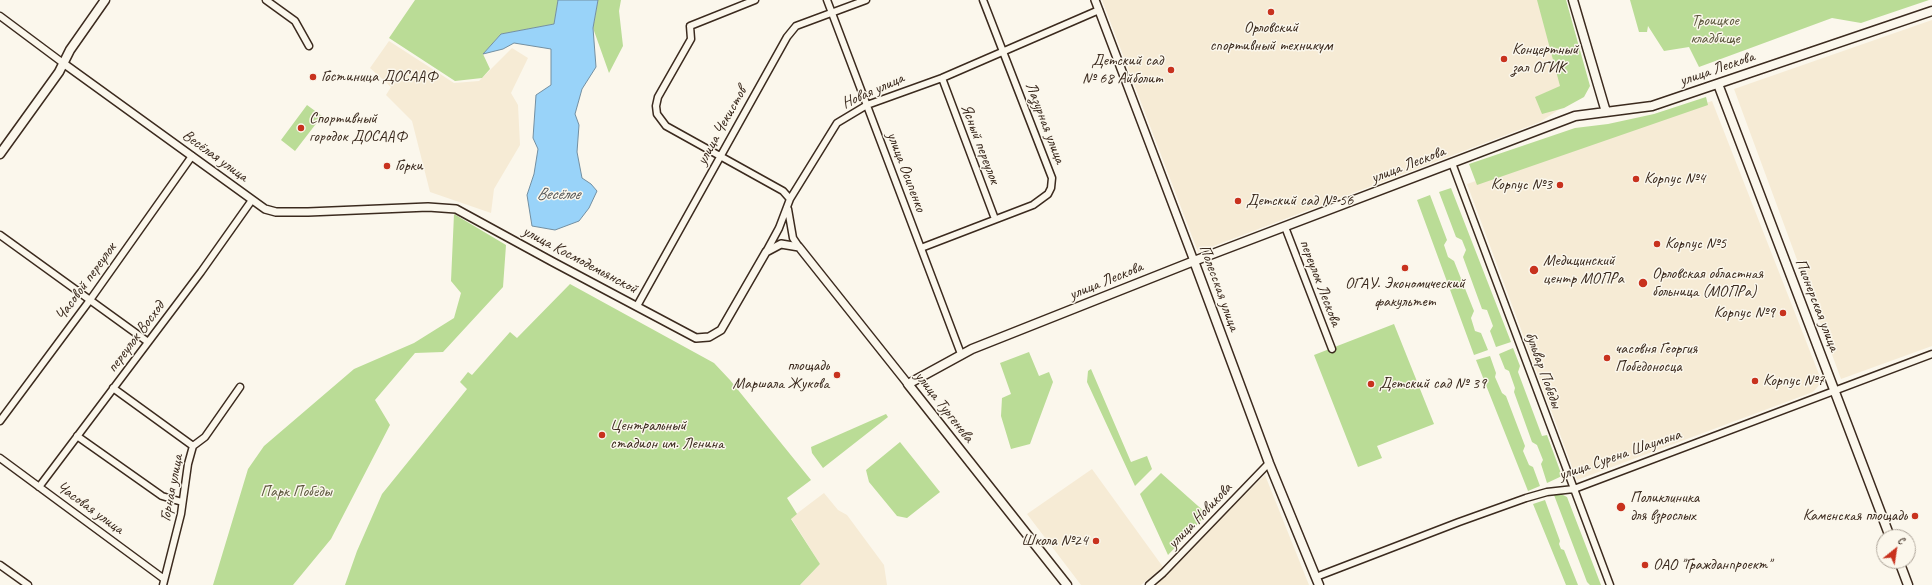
<!DOCTYPE html>
<html>
<head>
<meta charset="utf-8">
<style>
	body { margin:0 }
	#map { position:relative; width:1932px; height:585px; overflow:hidden; background:#fbf7ec; font-family:Caveat,sans-serif }
	canvas { display:block }
	.north { position:absolute; left:1876px; top:529px; width:40px; height:40px; box-sizing:border-box; background:#fbf7ec; border:1px solid #aea59a; border-radius:50%; rotate:30deg; font-size:11px; font-weight:700; line-height:16px; text-align:center; color:#3b2a1e }
	.north::after { content:''; display:block; margin:auto; width:14px; height:18px; background:#c8321e; clip-path:polygon(50% 0,100% 100%,50% 72%,0 100%) }
</style>
</head>
<body>
<div id="map">
<canvas width="1932" height="585"></canvas>
<div class="north">С</div>
</div>
<script>
const c = document.querySelector('canvas').getContext('2d');
c.lineJoin = 'round';
function paint(path, color) { c.fillStyle = color; c.fill(path, 'evenodd'); }
const shape = rows => new Path2D(rows.map(r => 'M' + r).join(''));
function trace(path, color, width, dash) { c.strokeStyle = color; c.lineWidth = width; c.lineCap = dash ? 'butt' : 'round'; c.setLineDash(dash || []); c.stroke(path); }
function drawText(font, color, halo, rows, align = 'center') {
  c.font = font + ' Caveat,sans-serif'; c.lineWidth = 3; c.setLineDash([]); c.textBaseline = 'middle'; c.strokeStyle = halo; c.fillStyle = color; for (const [text, x, y, turn = 0] of rows) {
    c.save(); c.translate(x, y); c.rotate((+turn || 0) * Math.PI / 180); c.textAlign = isNaN(turn) ? turn : align; if (halo) c.strokeText(text, 0, 0); c.fillText(text, 0, 0); c.restore();
  }
}
paint(shape([
	[1102,0,1544,0,1572,101,1540,122,1198,252],
	[1932,20,1932,346,1841,379,1734,89],
	[389,41,454,83,479,81,512,48,528,58,511,93,518,105,520,145,494,189,491,213,430,192,412,121,386,95,391,87,370,68],
	[1712,101,1822,382,1813,392,1577,480,1467,184],
	[1092,469,1163,567,1141,585,1081,585,1027,514],
	[1265,475,1309,585,1153,585],
	[824,493,838,510,847,515,884,565,887,585,800,585,820,564,791,518]
]), '#f6ebd5');
paint(shape([
	[415,0,558,0,554,24,501,34,483,54,490,69,482,78,455,81,389,38],
	[598,0,621,0,619,11,623,46,609,73,593,28],
	[1537,0,1566,0,1590,86,1584,97,1564,108,1542,114,1535,97,1560,86],
	[1630,0,1929,0,1861,23,1832,18,1699,67,1689,47,1664,51,1648,26,1647,32,1639,32],
	[1706,97,1708,105,1477,185,1469,164,1575,128,1608,124,1654,114],
	[307,105,322,116,295,151,281,140],
	[1451,188,1511,342,1496,347,1490,331,1493,326,1487,310,1482,309,1463,257,1466,250,1462,240,1456,237,1439,192],
	[1430,195,1447,240,1444,245,1448,257,1454,261,1474,311,1471,318,1475,331,1481,333,1488,350,1474,355,1417,200],
	[454,214,506,245,503,287,443,352,415,353,375,400,390,425,331,539,293,585,213,585,248,469,264,446,354,369,414,343,454,318,461,293,451,281],
	[570,284,714,363,730,380,811,480,787,498,797,514,791,519,820,564,800,585,345,585,357,551,382,494,467,389,460,382,468,372,472,375,510,332,517,338],
	[1394,324,1434,424,1377,446,1382,458,1358,467,1314,355],
	[1513,348,1520,366,1518,372,1542,436,1547,435,1562,476,1547,483,1541,464,1543,460,1537,445,1532,442,1514,392,1515,388,1509,371,1505,369,1499,354],
	[1029,352,1039,376,1049,372,1053,382,1030,444,1011,449,1001,416,1002,398,1011,394,1000,363],
	[1490,356,1496,373,1495,377,1502,393,1506,396,1525,446,1523,451,1529,465,1533,467,1540,486,1528,491,1476,360],
	[1091,369,1131,462,1147,456,1152,469,1135,486,1087,382,1088,371],
	[886,414,888,417,823,468,812,453,811,447],
	[900,442,940,492,907,518,897,516,869,482,866,470],
	[1161,473,1207,514,1168,555,1140,494],
	[1561,494,1567,497,1601,585,1590,585,1587,582,1554,495],
	[1545,500,1560,541,1559,544,1561,549,1564,550,1578,585,1566,585,1533,504]
]), '#badc96');
const water = shape([
	[558,0,598,0,593,28,596,67,582,89,575,114,579,125,577,152,582,178,591,184,597,191,589,208,579,221,555,230,532,226,527,195,534,174,538,149,533,138,536,95,551,85,551,49,514,43,503,49,483,54,501,34,554,24,558,0]
]);
paint(water, '#99d3f9');
trace(water, '#738fa1', 1);
const minor = shape([
	[266,0,295,21,309,46],
	[755,0,690,26,691,39,658,97,656,106,657,114,666,126,783,191,790,199],
	[827,0,961,354],
	[0,16,63,63],
	[942,78,995,219],
	[1452,163,1610,585],
	[788,209,793,238,799,247],
	[1285,227,1332,349],
	[0,235,148,342],
	[921,248,1033,205,1048,194,1051,188,1052,178,983,0],
	[766,252,779,228,790,199,837,123,867,105,942,78,1099,10],
	[637,306,787,37,796,26,866,0],
	[113,388,193,446],
	[0,421,90,300,192,156],
	[77,436,162,496,182,502],
	[0,458,164,579],
	[39,487,201,272,252,200],
	[0,565,28,585],
	[1316,577,1459,522,1526,498,1547,492,1574,489,1932,354],
	[163,585,181,514,188,464,193,446,205,437,240,387],
	[1149,585,1163,573,1269,463]
]);
const tertiary = shape([
	[1095,0,1194,261],
	[63,63,265,209,276,212,308,212,428,207,456,209,553,262,696,338,709,337,721,330,766,252,781,244,799,247,908,384]
]);
const secondary = shape([
	[1573,0,1606,112],
	[1718,84,1890,537],
	[0,154,59,72,70,50,105,0],
	[1194,261,1269,463,1319,585],
	[1899,561,1908,585],
	[1067,585,908,384,972,349,1194,261,1575,116,1652,106,1932,11]
]);
trace(minor, '#3b2a1e', 9);
trace(tertiary, '#3b2a1e', 10);
trace(secondary, '#3b2a1e', 11);
trace(minor, '#fbf7ec', 6);
trace(tertiary, '#fbf7ec', 7);
trace(secondary, '#fbf7ec', 8);
for (const [x, y, r, color] of [
	[1271,12,4,"#c8321e"],
	[1504,59,4,"#c8321e"],
	[1171,70,4,"#c8321e"],
	[313,77,4,"#c8321e"],
	[301,128,4,"#c8321e"],
	[387,166,4,"#c8321e"],
	[1636,179,4,"#c8321e"],
	[1560,185,4,"#c8321e"],
	[1238,201,4,"#c8321e"],
	[1657,244,4,"#c8321e"],
	[1405,268,4,"#c8321e"],
	[1534,270,5,"#c8321e"],
	[1643,283,5,"#c8321e"],
	[1783,313,4,"#c8321e"],
	[1607,358,4,"#c8321e"],
	[837,375,4,"#c8321e"],
	[1755,381,4,"#c8321e"],
	[1371,384,4,"#c8321e"],
	[602,435,4,"#c8321e"],
	[1621,507,5,"#c8321e"],
	[1915,516,4,"#c8321e"],
	[1096,541,4,"#c8321e"],
	[1645,565,4,"#c8321e"]
]) { const dot = new Path2D(); dot.arc(x, y, r, 0, 2 * Math.PI); c.fillStyle = color; c.fill(dot); trace(dot, '#fbf7ec', 1.5); }
drawText('16px', '#5b563c', '#fbf7ec', [
	["Троицкое",1715,21],
	["кладбище",1715,39],
	["Парк Победы",296,492]
]);
drawText('16px', '#3b2a1e', '#fbf7ec', [
	["Орловский",1271,28,"center"],
	["спортивный техникум",1271,46,"center"],
	["Концертный",1512,50],
	["зал ОГИК",1512,68],
	["Детский сад",1163,61,"right"],
	["№ 68 Айболит",1163,79,"right"],
	["Гостиница ДОСААФ",321,77],
	["Спортивный",309,119],
	["городок ДОСААФ",309,137],
	["Горки",395,166],
	["Корпус №4",1644,179],
	["Корпус №3",1552,185,"right"],
	["Детский сад № 56",1246,201],
	["Корпус №5",1665,244],
	["Медицинский",1543,261],
	["центр МОПРа",1543,279],
	["Орловская областная",1652,274],
	["больница (МОПРа)",1652,292],
	["ОГАУ. Экономический",1405,284,"center"],
	["факультет",1405,302,"center"],
	["Корпус №9",1775,313,"right"],
	["часовня Георгия",1615,349],
	["Победоносца",1615,367],
	["площадь",829,366,"right"],
	["Маршала Жукова",829,384,"right"],
	["Корпус №7",1763,381],
	["Детский сад № 39",1379,384],
	["Центральный",610,426],
	["стадион им. Ленина",610,444],
	["Поликлиника",1630,498],
	["для взрослых",1630,516],
	["Каменская площадь",1907,516,"right"],
	["Школа №24",1088,541,"right"],
	["ОАО \"Гражданпроект\"",1653,565]
], 'left');
drawText('16px', '#3b2a1e', '#fbf7ec', [
	["улица Лескова",1717,69,-19],
	["Новая улица",873,91,-24],
	["Лазурная улица",1045,123,69],
	["улица Чекистов",722,126,-61],
	["Ясный переулок",980,144,69],
	["Весёлая улица",215,156,36],
	["улица Лескова",1408,165,-21],
	["улица Осипенко",906,172,69],
	["улица Космодемьянской",580,260,28],
	["улица Лескова",1106,281,-22],
	["Часовой переулок",86,282,-54],
	["переулок Лескова",1320,283,69],
	["Полесская улица",1219,288,70],
	["Пионерская улица",1817,305,69],
	["переулок Восход",136,337,-53],
	["бульвар Победы",1543,370,70],
	["улица Тургенева",944,407,52],
	["улица Сурена Шаумяна",1620,455,-19],
	["Горная улица",172,488,-79],
	["Часовая улица",90,508,36],
	["улица Новикова",1200,516,-46]
]);
drawText('italic 17px', '#525455', '#fbf7ec', [
	["Весёлое",558,195]
]);
</script>
</body>
</html>
